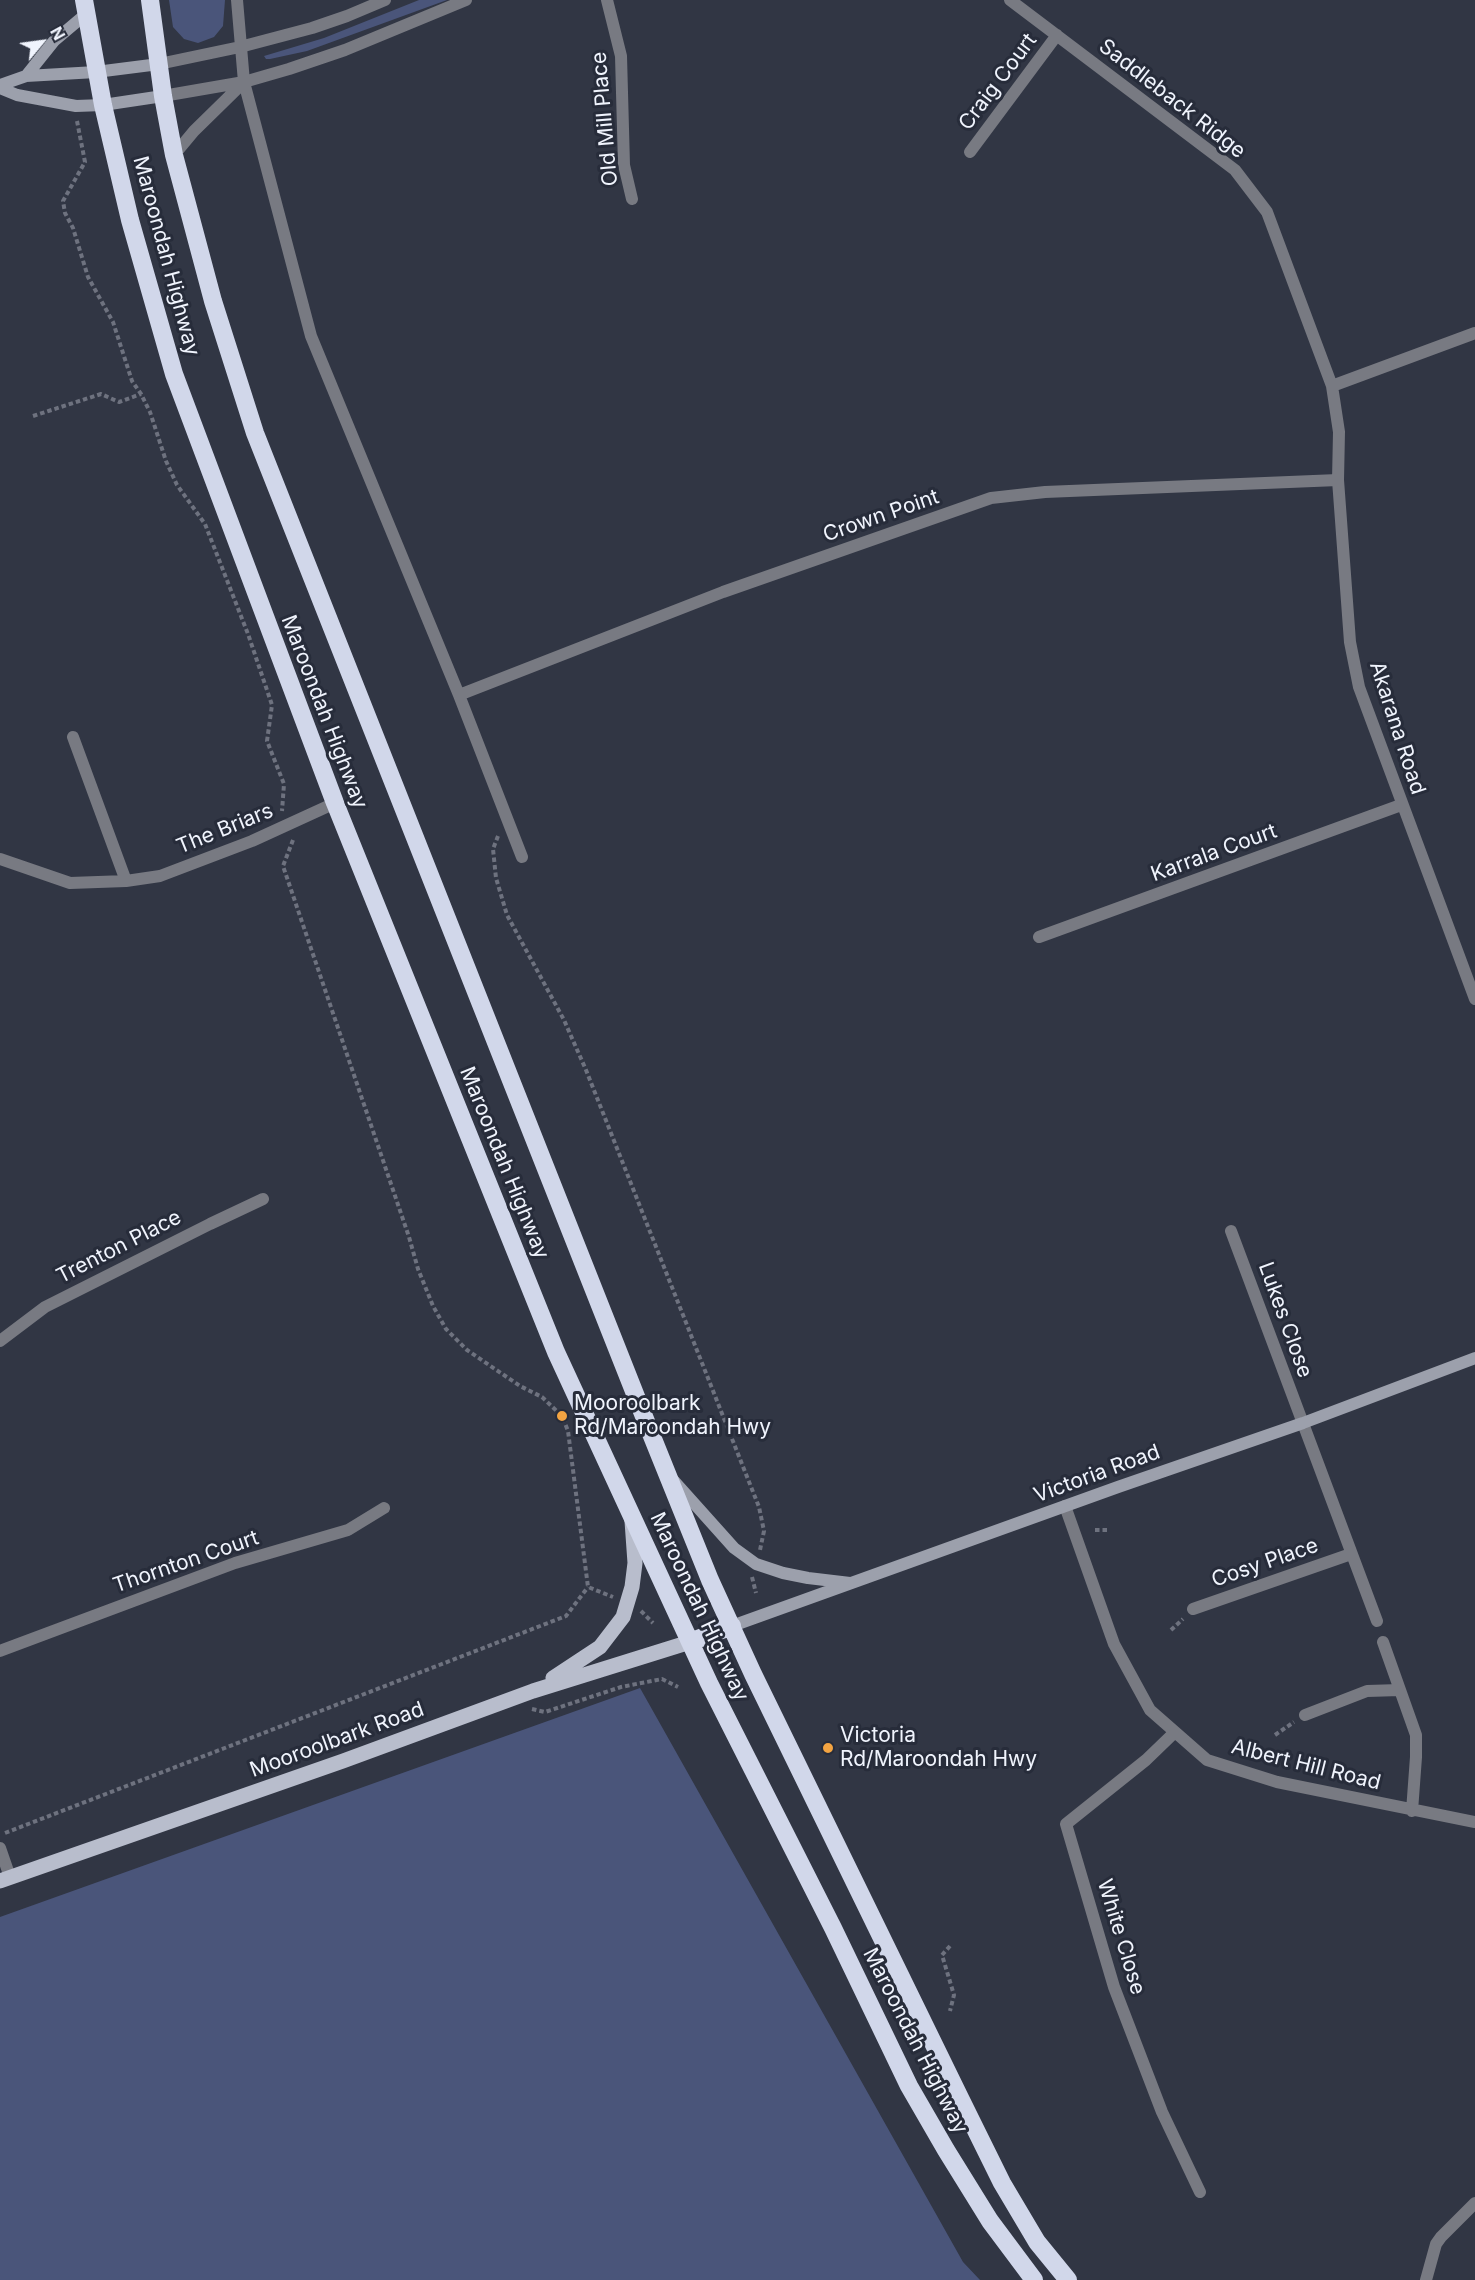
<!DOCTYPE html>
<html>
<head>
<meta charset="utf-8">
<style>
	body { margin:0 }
	#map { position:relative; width:1475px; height:2280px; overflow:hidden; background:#313644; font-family:Inter,sans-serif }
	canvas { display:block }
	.north { position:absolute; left:12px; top:12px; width:60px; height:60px; -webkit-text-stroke:4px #272c3a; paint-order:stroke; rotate:61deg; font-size:16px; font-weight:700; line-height:24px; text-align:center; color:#f0f4fd }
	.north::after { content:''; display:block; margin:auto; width:21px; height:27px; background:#f0f4fd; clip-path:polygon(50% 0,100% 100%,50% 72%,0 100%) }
</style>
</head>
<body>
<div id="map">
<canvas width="1475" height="2280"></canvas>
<div class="north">N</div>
</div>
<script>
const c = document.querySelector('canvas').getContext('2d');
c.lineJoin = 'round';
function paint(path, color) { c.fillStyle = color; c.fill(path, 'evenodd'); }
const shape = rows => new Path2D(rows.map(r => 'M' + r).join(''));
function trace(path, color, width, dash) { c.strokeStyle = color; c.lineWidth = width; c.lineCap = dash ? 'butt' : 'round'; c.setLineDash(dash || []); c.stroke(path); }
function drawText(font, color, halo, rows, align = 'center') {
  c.font = font + ' Inter,sans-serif'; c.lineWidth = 6; c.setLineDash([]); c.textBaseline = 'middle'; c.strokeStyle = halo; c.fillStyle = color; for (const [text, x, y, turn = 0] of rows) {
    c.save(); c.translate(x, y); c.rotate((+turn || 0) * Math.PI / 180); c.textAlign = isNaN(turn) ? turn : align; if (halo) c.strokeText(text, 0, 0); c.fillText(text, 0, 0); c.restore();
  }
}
paint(shape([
	[169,0,225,0,223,26,214,37,198,43,184,39,173,27],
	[419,0,447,0,307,51,270,59,266,59,264,56,324,38],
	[640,1688,963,2262,980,2280,0,2280,0,1917]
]), '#4a557a');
trace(shape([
	[77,121,85,162,63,201,65,213,73,228,88,277,113,322,132,381,141,394,150,412,166,461,177,485,205,524,248,634,272,705,267,741,284,784,282,811],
	[33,416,101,394,119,402,141,394],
	[498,836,493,849,496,878,507,915,564,1020,586,1070,759,1507,764,1531,760,1550],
	[293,840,283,866,409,1237,418,1269,433,1306,446,1329,467,1350,520,1386,542,1397,562,1416,568,1431,588,1587,613,1597],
	[1095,1530,1107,1530],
	[752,1577,756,1593],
	[641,1611,653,1623],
	[1171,1630,1183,1619],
	[532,1709,545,1712,621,1687,662,1679,678,1687],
	[1275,1735,1294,1722],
	[5,1833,566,1616,588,1587],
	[950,1946,942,1955,954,1995,950,2011]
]), '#6e727f', 4, [4.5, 3]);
trace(shape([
	[237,0,244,82,311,336,459,695,522,857],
	[607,0,621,56,624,165,632,199],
	[1010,0,1235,170,1267,212,1332,386,1339,432,1338,480,1350,642,1359,687,1475,999],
	[159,64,240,47,312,28,347,16,385,0],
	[163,96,244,82,289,69,345,50,466,0],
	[970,152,1057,35],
	[174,155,194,131,244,82],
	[1332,386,1475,333],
	[459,695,723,592,991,498,1045,492,1338,480],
	[73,737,126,881],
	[0,859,70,883,126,881,160,876,252,841,335,803],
	[1039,937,1401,805],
	[1231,1231,1377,1621],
	[0,1341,45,1307,210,1224,263,1199],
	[1065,1506,1114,1644,1150,1710,1207,1760,1277,1782,1475,1822],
	[1193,1609,1351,1554],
	[1383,1642,1416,1735,1416,1757,1412,1811],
	[0,1651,235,1563,348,1530,384,1508],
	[1305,1715,1367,1691,1400,1690],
	[1175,1732,1146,1760,1066,1824,1114,1987,1162,2112,1200,2192],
	[0,1848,10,1877],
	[1426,2280,1436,2244,1441,2237,1475,2203]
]), '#787a82', 12);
trace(shape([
	[26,76,54,41,86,14],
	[0,85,26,76,96,72,159,64],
	[0,88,17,95,76,106,103,105,163,96],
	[674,1481,734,1548,756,1564,783,1573,808,1578,850,1583],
	[732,1626,1118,1487,1303,1423,1475,1358]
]), '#9ca0ac', 12);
trace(shape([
	[553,1678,600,1647,623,1617,632,1587,635,1563,632,1521],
	[0,1881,343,1761,533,1691,690,1642]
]), '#b8bdcc', 15);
trace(shape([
	[84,0,103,105,130,220,174,374,335,803,556,1352,709,1683,833,1928,909,2086,946,2150,990,2221,1034,2280],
	[150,0,163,96,174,155,213,301,255,433,639,1404,710,1580,753,1674,961,2100,1002,2183,1037,2242,1068,2280],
	[690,1642,732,1626]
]), '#d1d7ea', 18);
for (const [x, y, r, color] of [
	[562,1416,6,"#f3a442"],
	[828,1748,6,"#f3a442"]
]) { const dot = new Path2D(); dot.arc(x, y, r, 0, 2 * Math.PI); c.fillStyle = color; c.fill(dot); trace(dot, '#272c3a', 2); }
drawText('21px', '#f0f4fd', '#272c3a', [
	["Craig Court",998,82,-53],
	["Saddleback Ridge",1172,99,38],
	["Old Mill Place",605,119,-95],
	["Maroondah Highway",166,256,75],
	["Crown Point",881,516,-19],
	["Maroondah Highway",324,712,69],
	["Akarana Road",1397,728,72],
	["The Briars",225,829,-22],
	["Karrala Court",1214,853,-20],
	["Maroondah Highway",504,1163,68],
	["Trenton Place",119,1247,-27],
	["Lukes Close",1285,1320,70],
	["Victoria Road",1097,1474,-20],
	["Thornton Court",186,1562,-19],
	["Cosy Place",1265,1563,-19],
	["Maroondah Highway",699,1607,65],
	["Mooroolbark Road",337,1740,-20],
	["Albert Hill Road",1306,1765,14],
	["White Close",1121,1937,73],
	["Maroondah Highway",915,2041,63]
]);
drawText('21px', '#f0f4fd', '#272c3a', [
	["Mooroolbark",574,1404],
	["Rd/Maroondah Hwy",574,1428],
	["Victoria",840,1736],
	["Rd/Maroondah Hwy",840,1760]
], 'left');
</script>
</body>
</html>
